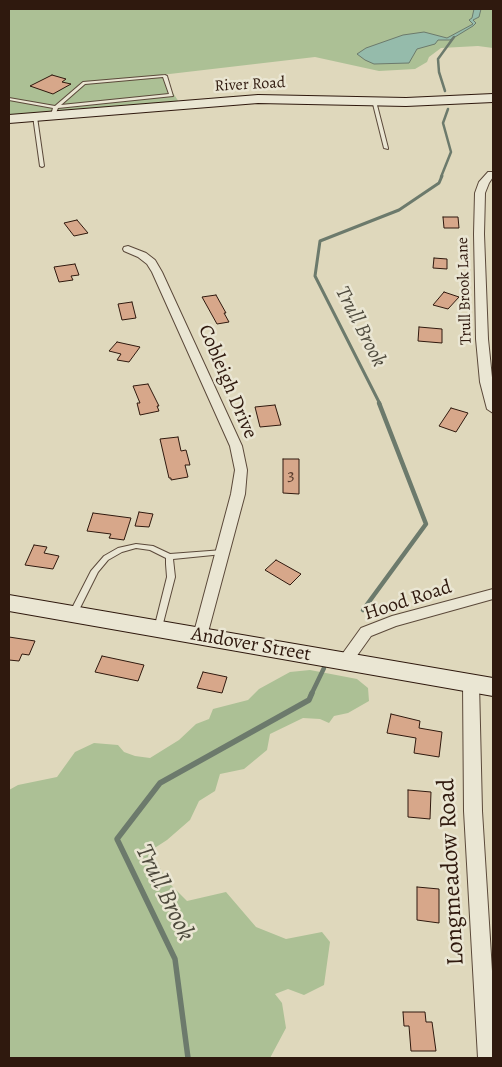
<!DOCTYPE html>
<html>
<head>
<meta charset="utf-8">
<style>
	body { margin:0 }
	#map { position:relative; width:502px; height:1067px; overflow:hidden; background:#dfd8bc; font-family:Alegreya,serif }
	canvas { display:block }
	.frame { position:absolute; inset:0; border:10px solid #2f190e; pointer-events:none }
</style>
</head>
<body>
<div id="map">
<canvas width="502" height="1067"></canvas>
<div class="frame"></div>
</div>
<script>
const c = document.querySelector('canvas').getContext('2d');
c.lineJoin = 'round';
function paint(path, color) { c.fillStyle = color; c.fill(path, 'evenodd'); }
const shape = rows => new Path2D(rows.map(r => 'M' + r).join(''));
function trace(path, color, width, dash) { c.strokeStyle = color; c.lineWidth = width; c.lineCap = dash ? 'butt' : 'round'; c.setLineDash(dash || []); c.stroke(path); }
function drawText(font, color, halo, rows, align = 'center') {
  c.font = font + ' Alegreya,serif'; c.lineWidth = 5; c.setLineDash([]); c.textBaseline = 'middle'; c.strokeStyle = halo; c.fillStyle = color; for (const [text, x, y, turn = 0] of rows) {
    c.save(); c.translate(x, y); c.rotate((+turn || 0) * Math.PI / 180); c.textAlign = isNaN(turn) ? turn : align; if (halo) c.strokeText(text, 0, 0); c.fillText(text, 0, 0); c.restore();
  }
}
paint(shape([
	[9,9,493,9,493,48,478,46,441,48,429,57,427,62,415,69,379,71,315,57,161,75,179,102,9,115],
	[310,670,357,679,368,688,369,701,348,713,334,716,329,723,320,719,303,718,270,734,267,750,244,769,220,774,215,791,199,801,190,820,167,840,150,851,168,882,187,901,226,892,256,927,286,939,322,932,330,942,324,985,304,995,288,989,275,994,282,1003,286,1028,270,1058,9,1058,9,790,18,785,57,777,75,752,94,743,118,745,124,752,135,756,150,758,179,740,196,724,209,719,213,709,248,700,259,689,290,672]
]), '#acc095');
const water = shape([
	[474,9,481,9,479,17,473,20,476,23,473,26,450,40,438,40,435,44,417,49,409,63,374,64,365,60,357,54,366,48,403,35,424,32,447,38,473,24,469,20,472,18,474,9]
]);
paint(water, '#95bbab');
trace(water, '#6c7a6c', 1);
trace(shape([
	[445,91,439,72,438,59,454,37],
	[441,177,451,152,443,123,448,109]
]), '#6c7a6c', 2.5);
trace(shape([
	[380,404,315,276,320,241,399,210,439,183,442,176]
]), '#6c7a6c', 3);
trace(shape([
	[363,610,426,524,379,403],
	[311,695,324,668]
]), '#6c7a6c', 4.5);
trace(shape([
	[188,1058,175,959,117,839,160,783,309,700,312,693]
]), '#6c7a6c', 5.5);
const building = shape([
	[52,75,66,79,62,82,71,84,53,94,30,86,52,75],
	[443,217,458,217,459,228,444,228,443,217],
	[77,220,88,233,74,236,64,223,77,220],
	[434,258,447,259,447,269,433,268,434,258],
	[75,264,79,275,71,276,73,280,59,282,54,267,75,264],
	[444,292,459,297,448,309,433,305,444,292],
	[216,295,226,313,224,313,229,322,217,324,202,297,216,295],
	[132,302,136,318,122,320,118,304,132,302],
	[419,327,442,329,442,343,418,341,419,327],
	[117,342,140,347,129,362,117,360,121,354,109,351,117,342],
	[148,384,159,406,157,406,159,411,140,415,137,403,140,403,133,386,148,384],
	[275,405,281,425,260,427,255,407,275,405],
	[451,408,468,413,456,432,439,426,451,408],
	[178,437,181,451,186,450,190,465,185,465,188,477,171,480,171,478,169,478,160,439,178,437],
	[283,459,299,459,299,494,283,493,283,459],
	[139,512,153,514,149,527,135,526,139,512],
	[93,513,131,518,124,540,109,538,111,534,87,531,93,513],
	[34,545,47,547,44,553,59,556,53,569,25,565,34,545],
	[276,560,301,574,290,585,265,570,276,560],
	[9,637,35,641,29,655,22,654,19,661,9,660,9,637],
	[102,656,144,665,138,681,95,672,102,656],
	[203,672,227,677,222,693,197,688,203,672],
	[391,714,420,721,419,728,442,732,439,757,414,753,416,738,387,733,391,714],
	[408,790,431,792,430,819,408,817,408,790],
	[417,887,439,889,439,923,417,920,417,887],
	[403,1012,425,1012,426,1022,432,1022,436,1051,411,1051,409,1026,404,1026,403,1012]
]);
paint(building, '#d7a78a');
trace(building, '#2f190e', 1);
const lane = shape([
	[165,75,167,76,173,96,58,108,55,115,53,116,51,115,53,108,9,100,9,98,55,106,83,82,165,75],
	[163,77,169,94,61,105,85,84,163,77],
	[372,100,376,101,388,148,388,149,384,148,372,100],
	[33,116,37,117,44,166,42,167,40,166,33,116],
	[136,544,153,546,170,554,223,550,226,552,223,554,173,559,175,577,161,631,158,632,155,631,154,629,167,577,166,564,166,558,150,550,136,548,122,552,108,560,98,572,76,616,70,616,69,614,91,571,104,556,118,548,136,544]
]);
const street = shape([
	[488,172,493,172,493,177,489,183,485,193,484,234,488,339,493,387,493,413,487,409,480,382,476,339,474,234,475,193,479,182,488,172],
	[128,246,146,253,155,260,162,272,242,446,247,470,245,494,207,636,205,640,200,642,195,640,193,636,231,494,235,470,230,446,152,272,147,264,138,257,124,251,123,249,124,247,128,246],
	[493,589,493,599,396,626,371,636,351,664,346,666,341,664,338,660,361,628,392,616,493,589],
	[471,677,476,679,479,683,482,811,493,987,493,1058,478,1058,464,811,463,683,466,679,471,677]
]);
const secondary = shape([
	[493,94,493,102,406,106,258,103,9,123,9,115,258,95,406,98,493,94],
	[9,595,493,678,493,696,9,611,9,595]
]);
trace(lane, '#5b493a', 2);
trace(street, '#5b493a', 2);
trace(secondary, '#2f190e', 2);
paint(lane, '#eae6d3');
paint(street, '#eae6d3');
paint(secondary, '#eae6d3');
drawText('16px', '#2f190e', '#eae6d3', [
	["River Road",250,85,-3],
	["Trull Brook Lane",465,291,-92]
]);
drawText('18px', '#593c2d', null, [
	["3",291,476]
]);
drawText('20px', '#2f190e', '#eae6d3', [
	["Cobleigh Drive",227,382,67],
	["Hood Road",408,601,-18],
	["Andover Street",251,645,10]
]);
drawText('italic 21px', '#4e4a3d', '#eae6d3', [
	["Trull Brook",360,327,63]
]);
drawText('24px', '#2f190e', '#eae6d3', [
	["Longmeadow Road",452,872,-93]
]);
drawText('italic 25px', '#4e4a3d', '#eae6d3', [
	["Trull Brook",164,893,64]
]);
</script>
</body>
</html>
